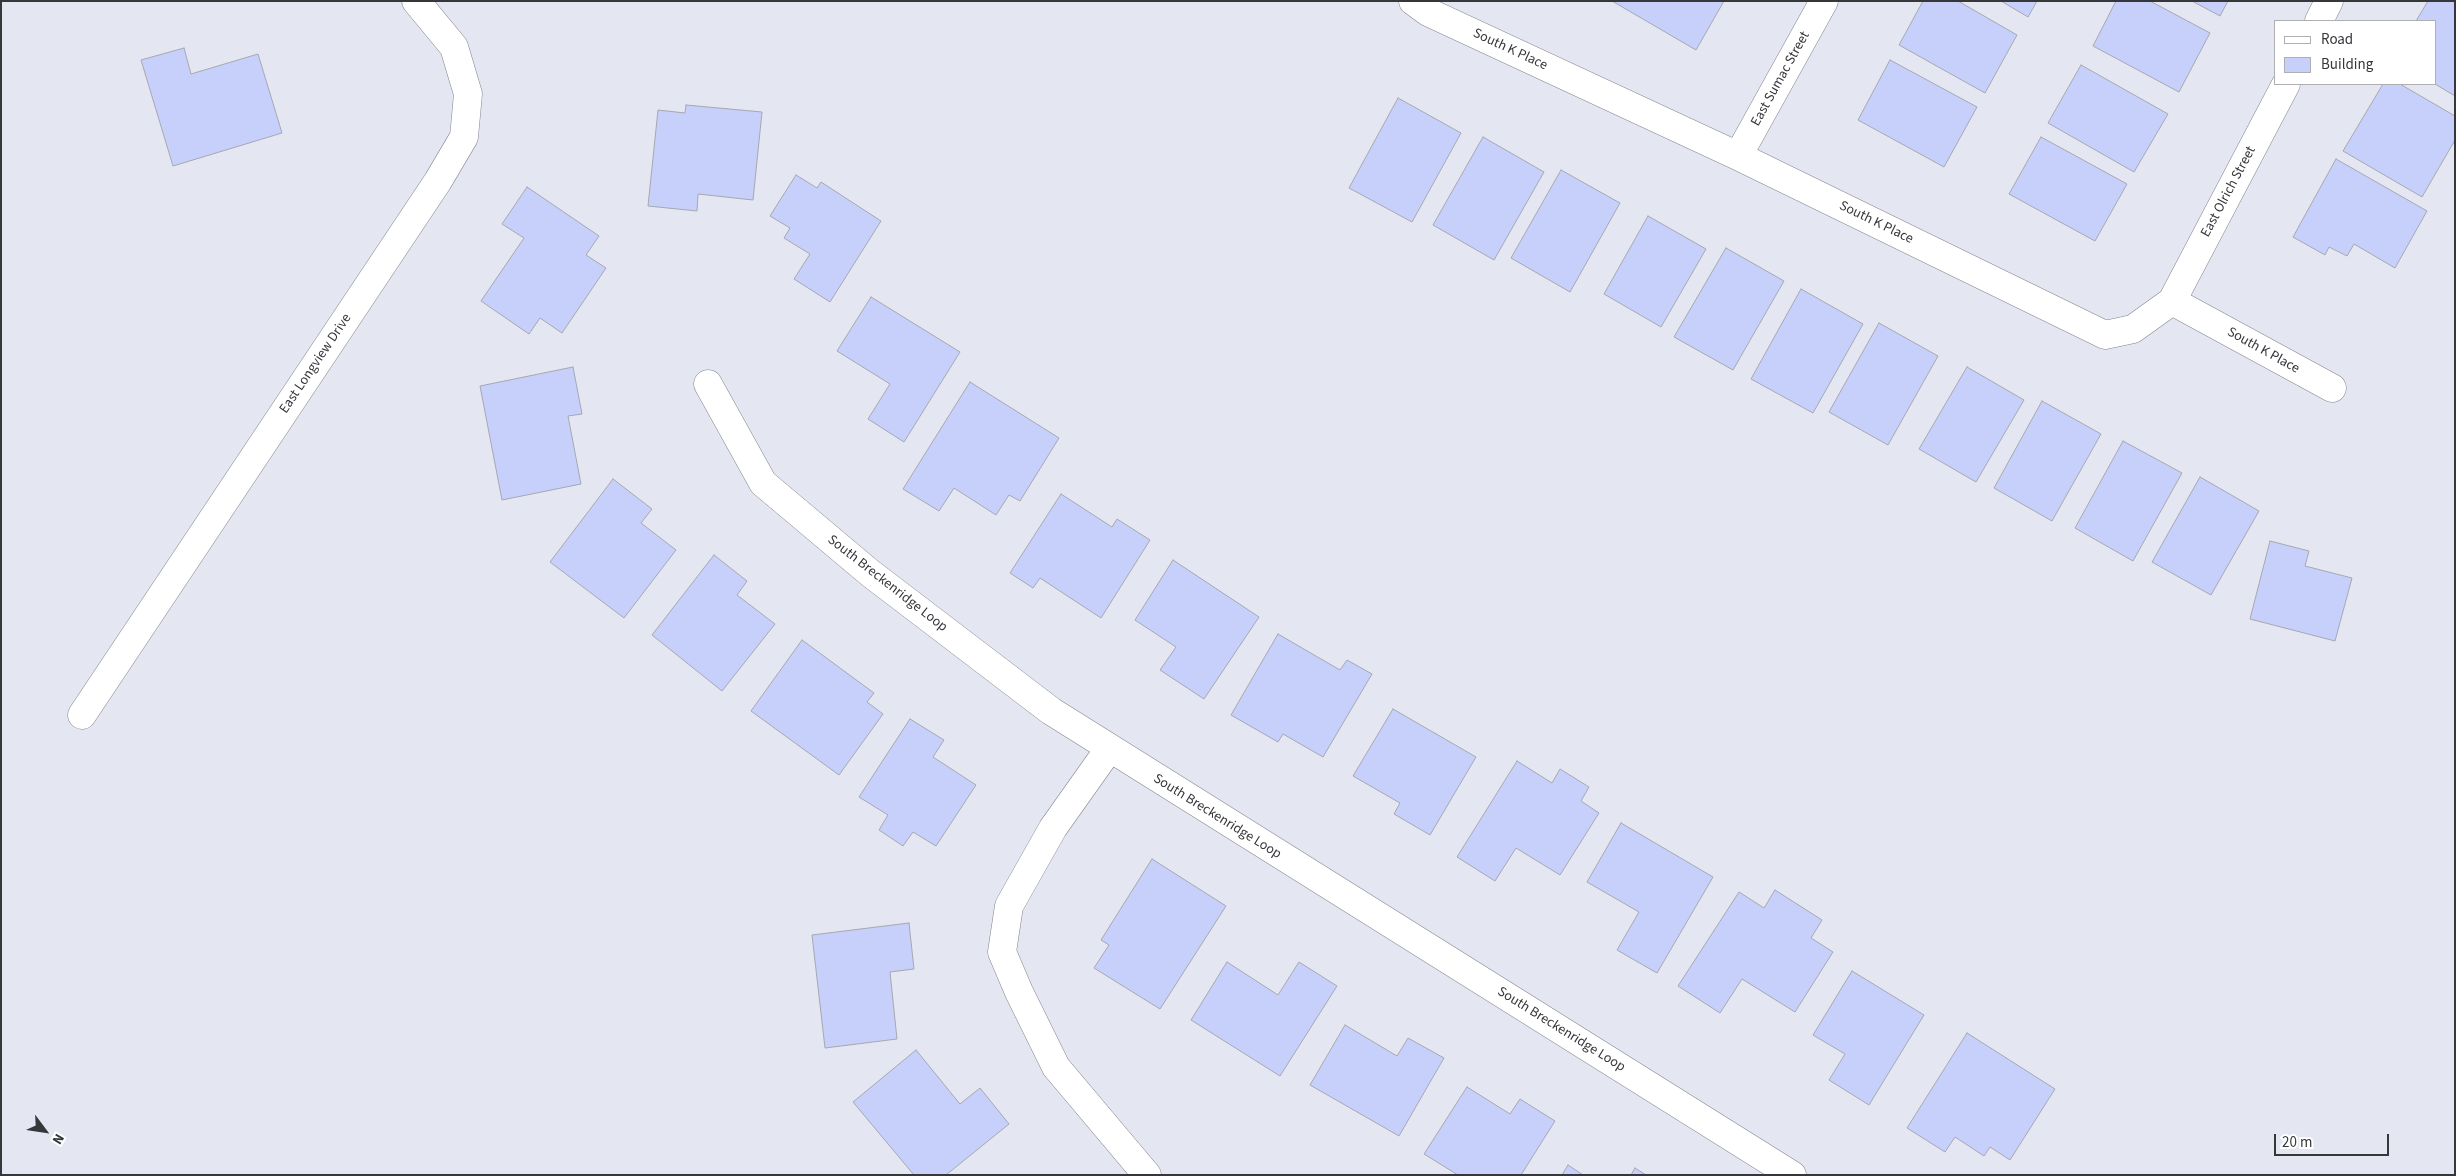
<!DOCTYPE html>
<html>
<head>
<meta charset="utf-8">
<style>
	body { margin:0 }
	#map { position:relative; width:2456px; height:1176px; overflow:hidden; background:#e4e7f1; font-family:"Source Sans 3",sans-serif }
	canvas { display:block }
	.frame { position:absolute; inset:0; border:2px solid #36373b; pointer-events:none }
	.legend { position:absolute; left:2274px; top:20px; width:162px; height:65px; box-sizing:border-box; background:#fff; border:1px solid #afafb1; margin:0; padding:6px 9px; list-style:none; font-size:15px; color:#36373b }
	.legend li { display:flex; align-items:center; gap:10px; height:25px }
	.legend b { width:25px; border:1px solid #afafb1 }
	.north { position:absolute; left:20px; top:1106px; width:50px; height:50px; -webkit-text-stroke:4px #fff; paint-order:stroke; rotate:121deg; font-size:14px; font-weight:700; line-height:20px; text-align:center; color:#36373b }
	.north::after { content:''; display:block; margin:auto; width:18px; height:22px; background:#36373b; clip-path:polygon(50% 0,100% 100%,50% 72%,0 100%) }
	.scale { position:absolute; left:2274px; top:1134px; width:115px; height:22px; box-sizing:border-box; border:2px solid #36373b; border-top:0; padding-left:6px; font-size:15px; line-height:18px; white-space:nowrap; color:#36373b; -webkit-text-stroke:4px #fff; paint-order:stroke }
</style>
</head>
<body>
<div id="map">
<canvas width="2456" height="1176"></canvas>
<div class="frame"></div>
<ul class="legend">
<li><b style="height:6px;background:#fff"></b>Road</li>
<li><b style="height:14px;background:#c7d0fa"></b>Building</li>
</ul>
<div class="north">N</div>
<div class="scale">20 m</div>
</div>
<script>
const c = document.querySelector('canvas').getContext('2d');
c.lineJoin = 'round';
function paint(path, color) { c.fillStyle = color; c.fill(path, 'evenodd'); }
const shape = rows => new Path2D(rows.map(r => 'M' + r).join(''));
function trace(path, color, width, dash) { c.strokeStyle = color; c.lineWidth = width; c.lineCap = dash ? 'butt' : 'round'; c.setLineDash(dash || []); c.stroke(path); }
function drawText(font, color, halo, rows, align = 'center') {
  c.font = font + ' "Source Sans 3",sans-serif'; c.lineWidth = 4.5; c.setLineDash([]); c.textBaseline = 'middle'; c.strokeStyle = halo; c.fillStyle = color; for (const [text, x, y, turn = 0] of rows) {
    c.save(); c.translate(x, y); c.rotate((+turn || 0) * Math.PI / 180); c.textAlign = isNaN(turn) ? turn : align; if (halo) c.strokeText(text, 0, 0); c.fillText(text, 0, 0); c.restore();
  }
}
const building = shape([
	[1612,1,1724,1,1696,50,1612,1],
	[1923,1,1958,1,2017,35,1985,93,1899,45,1923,1],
	[2001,1,2037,1,2028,17,2001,1],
	[2116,1,2150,1,2210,33,2179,92,2093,46,2116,1],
	[2192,1,2228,1,2220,16,2192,1],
	[2428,1,2455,1,2455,96,2435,84,2435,21,2416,21,2428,1],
	[184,48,191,74,258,54,282,133,173,166,141,60,184,48],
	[1890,60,1977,107,1944,167,1858,120,1890,60],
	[2081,65,2168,114,2134,172,2048,123,2081,65],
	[2383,84,2400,84,2455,116,2455,140,2422,197,2343,151,2383,84],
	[1398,98,1461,133,1412,222,1349,188,1398,98],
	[686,105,762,112,753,200,698,194,697,211,648,206,658,110,685,113,686,105],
	[1483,137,1544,172,1494,260,1433,225,1483,137],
	[2041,137,2127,184,2095,241,2009,194,2041,137],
	[2336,159,2427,211,2395,268,2354,244,2347,256,2329,247,2325,255,2293,237,2336,159],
	[1561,170,1620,203,1570,292,1511,258,1561,170],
	[796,175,817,188,821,182,881,221,830,302,794,279,810,254,784,238,790,228,770,216,796,175],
	[527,187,599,236,586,255,606,268,562,333,540,318,529,334,481,301,524,238,502,224,527,187],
	[1648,216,1706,249,1661,327,1604,294,1648,216],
	[1726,248,1784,281,1733,370,1674,337,1726,248],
	[1801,289,1863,324,1813,413,1751,379,1801,289],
	[871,297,960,352,904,442,868,419,890,384,837,351,871,297],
	[1879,323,1938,356,1888,445,1829,412,1879,323],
	[573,367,582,414,568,416,581,484,502,500,480,386,573,367],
	[1967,367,2024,400,1976,482,1919,449,1967,367],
	[970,382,1059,438,1020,501,1009,495,996,515,954,488,939,511,903,489,970,382],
	[2042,401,2101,434,2052,521,1994,488,2042,401],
	[2123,441,2182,473,2133,561,2075,528,2123,441],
	[2200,477,2259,511,2211,595,2152,562,2200,477],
	[613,479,652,509,641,523,676,550,624,618,550,562,613,479],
	[1061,494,1112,527,1117,519,1150,540,1101,618,1040,578,1033,588,1010,573,1061,494],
	[2270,541,2309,551,2305,566,2352,578,2335,641,2250,619,2270,541],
	[714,555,747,581,737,595,775,624,722,691,652,635,714,555],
	[1173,560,1259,617,1204,699,1160,670,1176,647,1135,620,1173,560],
	[1278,634,1340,670,1347,660,1372,674,1323,757,1283,734,1278,742,1231,715,1278,634],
	[802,640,874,693,867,702,883,714,839,775,751,711,802,640],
	[1393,709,1476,757,1430,835,1394,814,1400,803,1353,776,1393,709],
	[910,719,944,740,933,757,976,785,936,846,913,832,903,846,879,830,888,815,859,797,910,719],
	[1517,761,1552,783,1560,769,1589,787,1581,801,1599,813,1560,875,1516,848,1495,881,1457,857,1517,761],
	[1621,823,1713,877,1657,973,1617,950,1639,912,1587,882,1621,823],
	[1152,859,1226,906,1160,1009,1094,968,1109,945,1101,940,1152,859],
	[1775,890,1822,920,1811,938,1833,952,1795,1012,1742,979,1720,1013,1678,986,1739,892,1764,908,1775,890],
	[909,923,914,969,890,972,897,1039,825,1048,812,935,909,923],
	[1227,962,1278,995,1299,962,1337,986,1280,1076,1191,1020,1227,962],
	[1852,971,1924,1015,1869,1105,1829,1080,1845,1054,1813,1035,1852,971],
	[1345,1025,1397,1056,1408,1038,1444,1058,1399,1136,1310,1085,1345,1025],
	[1967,1033,2055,1089,2010,1160,1990,1147,1984,1156,1955,1137,1945,1152,1907,1128,1967,1033],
	[916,1050,960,1104,980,1088,1009,1124,946,1175,914,1175,853,1102,916,1050],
	[1467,1087,1510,1114,1520,1099,1555,1121,1521,1175,1458,1175,1424,1154,1467,1087],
	[1568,1165,1583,1175,1562,1175,1568,1165],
	[1635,1168,1646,1175,1631,1175,1635,1168]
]);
paint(building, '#c7d0fa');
trace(building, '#a5a7b1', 1);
const minor = shape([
	[1413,1,1428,12,1738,156,2105,335,2133,329,2172,301,2286,84],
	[2319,21,2329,1],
	[1738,156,1824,1],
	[2172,301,2332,388],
	[708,384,763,483,870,573,1051,711,1792,1175],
	[82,715,438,181,464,137,468,94,454,47,416,1],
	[1109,749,1053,828,1009,906,1002,952,1019,992,1056,1067,1147,1175]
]);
trace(minor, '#83858f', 29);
trace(minor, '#fff', 28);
drawText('14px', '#36373b', '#fff', [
	["South K Place",1510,50,25],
	["East Sumac Street",1781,79,-61],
	["East Olrich Street",2229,192,-62],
	["South K Place",1876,223,26],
	["South K Place",2263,351,29],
	["East Longview Drive",316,364,-56],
	["South Breckenridge Loop",887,584,38],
	["South Breckenridge Loop",1217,817,32],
	["South Breckenridge Loop",1561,1030,32]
]);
</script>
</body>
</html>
